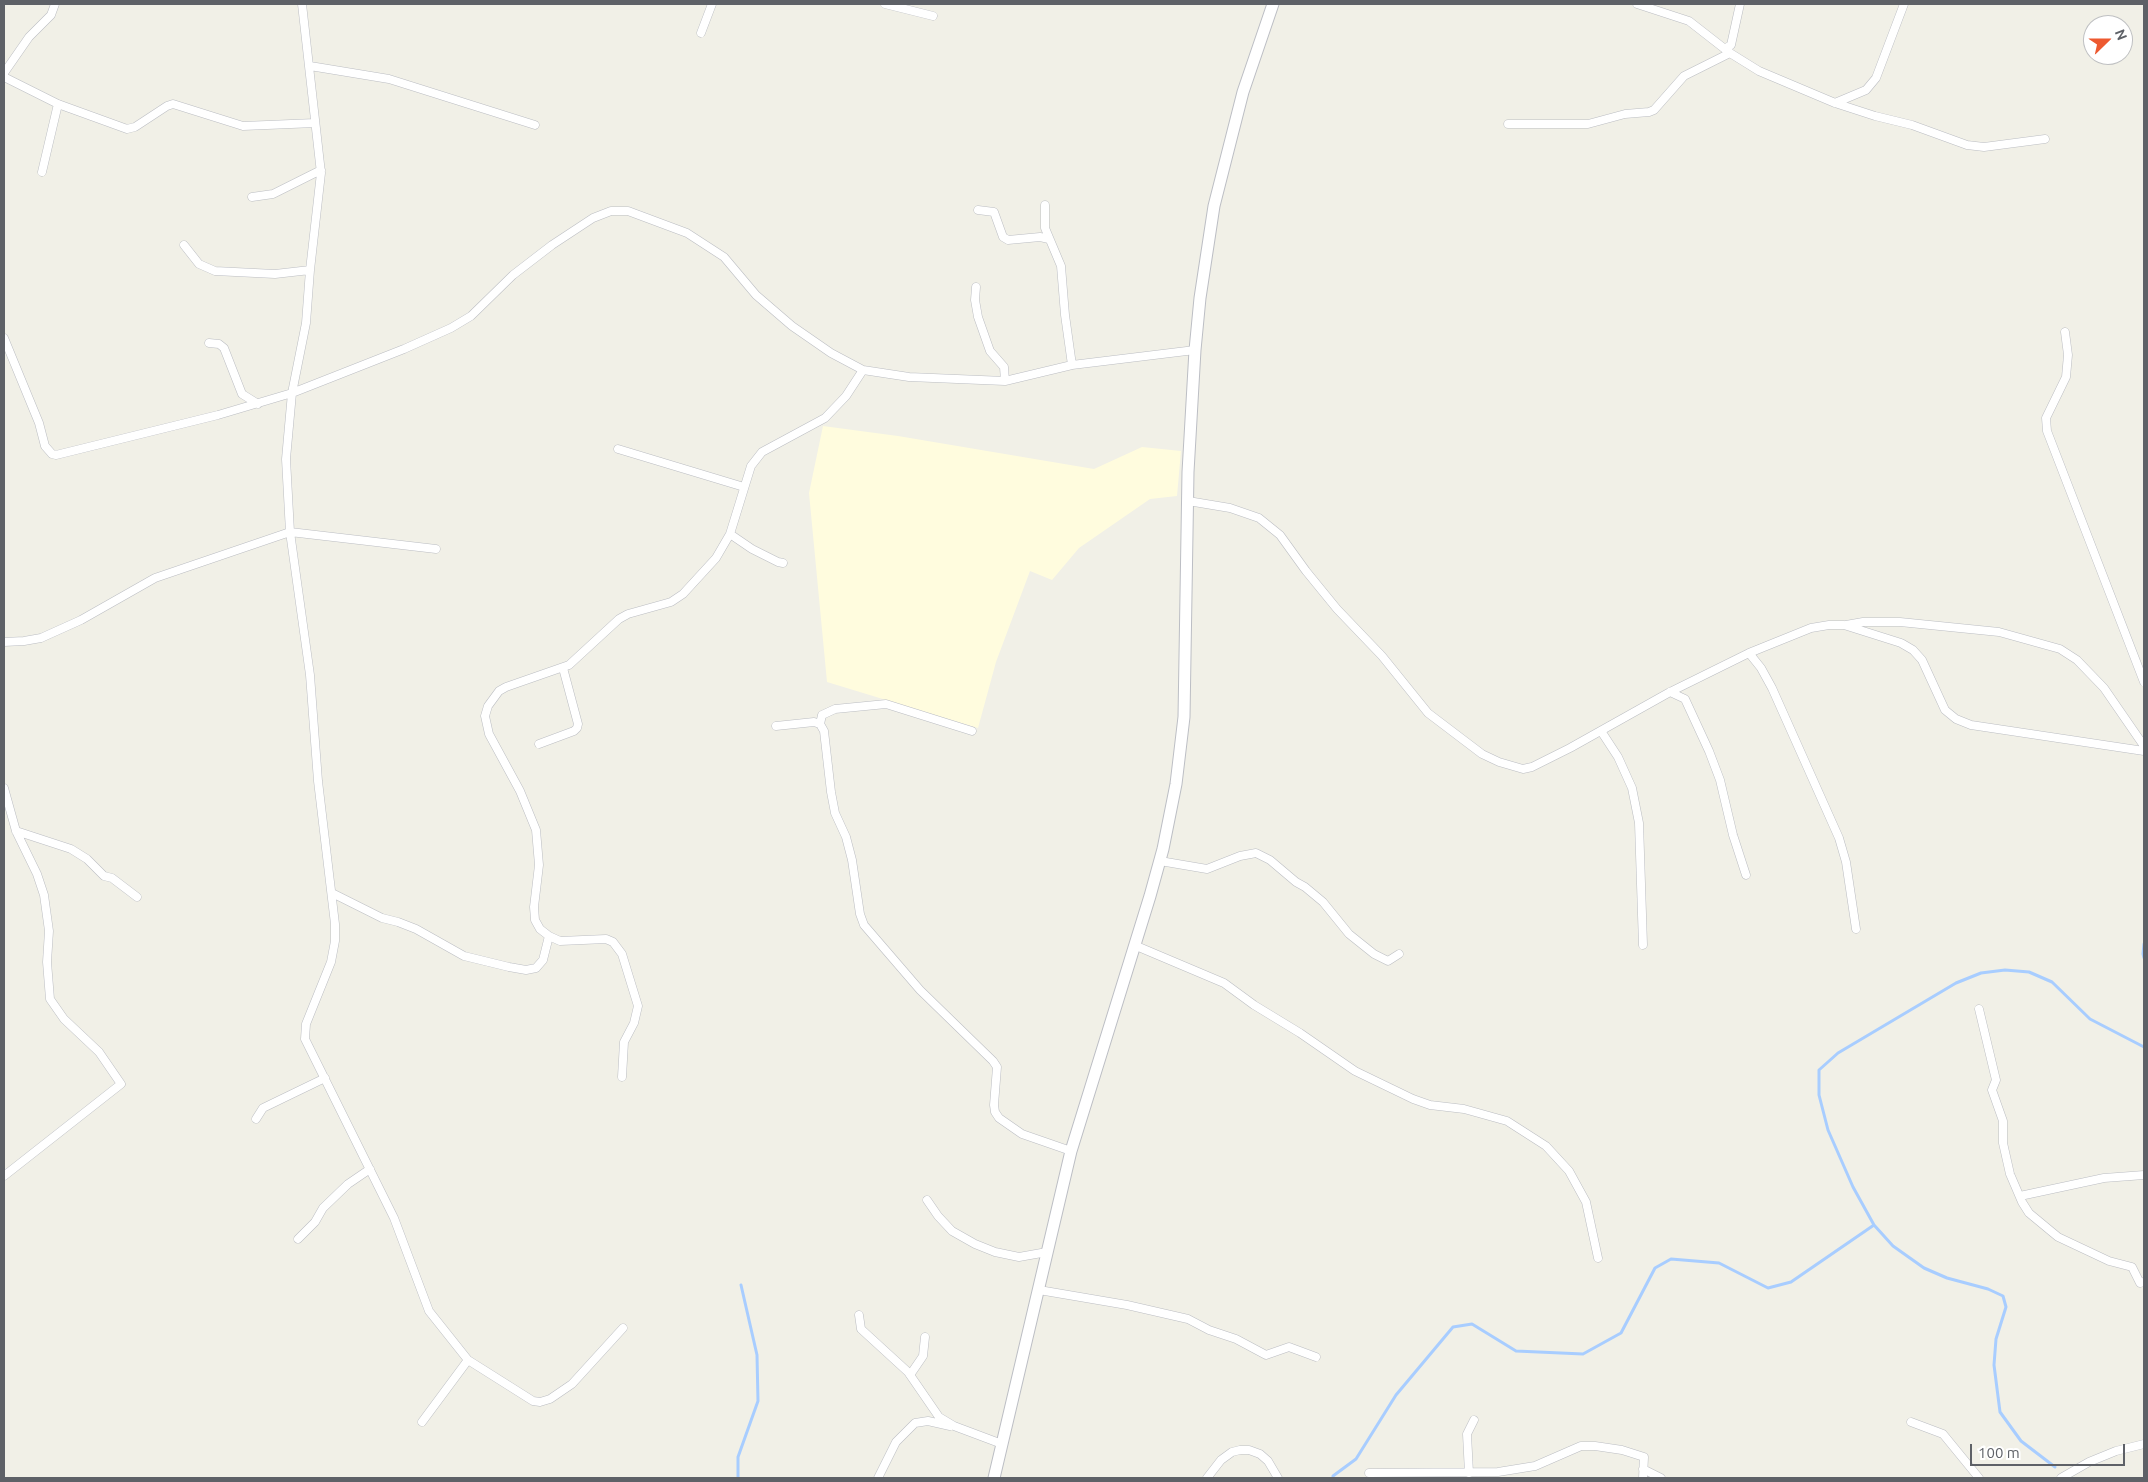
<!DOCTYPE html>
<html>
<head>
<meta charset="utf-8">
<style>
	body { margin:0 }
	#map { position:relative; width:2148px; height:1482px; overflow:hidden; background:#f1f0e7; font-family:Ubuntu,sans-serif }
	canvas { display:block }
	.frame { position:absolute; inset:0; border:5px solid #5e6167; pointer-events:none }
	.north { position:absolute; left:2083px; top:15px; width:50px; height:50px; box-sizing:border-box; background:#fff; border:1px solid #bfc0c2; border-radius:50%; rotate:68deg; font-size:14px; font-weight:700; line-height:20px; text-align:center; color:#5e6167 }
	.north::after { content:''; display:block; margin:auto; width:18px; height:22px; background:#ed5930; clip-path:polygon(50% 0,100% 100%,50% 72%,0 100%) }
	.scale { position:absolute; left:1970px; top:1444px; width:155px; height:22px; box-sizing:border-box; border:2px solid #5e6167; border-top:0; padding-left:6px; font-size:15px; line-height:18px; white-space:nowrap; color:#5e6167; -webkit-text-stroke:4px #fff; paint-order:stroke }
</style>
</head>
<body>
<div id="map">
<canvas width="2148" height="1482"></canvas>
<div class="frame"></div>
<div class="north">N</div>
<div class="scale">100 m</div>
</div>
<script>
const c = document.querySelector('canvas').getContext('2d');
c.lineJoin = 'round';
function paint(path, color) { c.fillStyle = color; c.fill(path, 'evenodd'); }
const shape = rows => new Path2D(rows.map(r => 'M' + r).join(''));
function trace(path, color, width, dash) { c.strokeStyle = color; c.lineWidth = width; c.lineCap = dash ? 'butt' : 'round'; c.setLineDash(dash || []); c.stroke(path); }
paint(shape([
	[823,426,898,436,1094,469,1142,447,1181,451,1177,496,1150,499,1079,548,1052,580,1030,571,996,662,978,728,827,682,809,493]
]), '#fffcde');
trace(shape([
	[2144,944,2143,954,2144,958],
	[2055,1467,2021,1441,2000,1412,1994,1365,1996,1339,2006,1307,2003,1296,1988,1289,1947,1278,1924,1268,1893,1246,1874,1225,1853,1187,1828,1130,1819,1095,1819,1070,1838,1053,1956,983,1981,973,2005,970,2029,972,2052,982,2090,1019,2144,1047],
	[738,1478,738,1457,758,1401,757,1355,741,1285],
	[1333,1478,1333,1476,1356,1459,1396,1395,1453,1327,1472,1324,1516,1351,1583,1354,1621,1333,1655,1268,1671,1259,1719,1263,1768,1288,1791,1282,1874,1225]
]), '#a8cdff', 3);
const street = shape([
	[55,4,51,15,29,37,4,73,4,77,58,104,127,129,135,127,167,106,173,104,243,126,315,123],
	[302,4,321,173,310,270,306,323,292,393,286,459,290,532,310,675,318,781,335,924,335,941,331,962,306,1024,305,1039,394,1218,429,1311,468,1360,533,1401,540,1402,550,1399,572,1384,623,1328],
	[885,4,933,16],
	[1637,4,1689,21,1730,53,1759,71,1835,103,1875,116,1912,125,1967,145,1984,147,2045,139],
	[701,33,712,4],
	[1726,48,1731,45,1740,4],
	[310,66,389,79,535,125],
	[1835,103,1866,90,1876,78,1904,4],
	[1508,124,1588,124,1625,114,1649,112,1654,110,1684,76,1730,53],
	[42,172,58,104],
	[252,197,273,194,321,170],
	[1045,205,1045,228,1061,266,1065,315,1072,365],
	[978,210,994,212,1003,237,1008,240,1040,237,1049,239],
	[184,245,199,264,215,271,275,274,310,270],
	[976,287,975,300,978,317,990,351,1004,367,1005,381],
	[2065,332,2068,355,2066,377,2046,418,2047,431,2144,682],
	[4,338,39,423,45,446,52,454,56,455,218,415,292,393,404,349,451,328,471,316,513,275,552,245,593,218,611,211,628,211,687,233,724,257,756,295,792,326,831,353,863,370,909,377,1005,381,1072,365,1195,350],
	[209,343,219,344,224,348,242,394,258,404],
	[618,449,744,487],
	[1188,501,1230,508,1259,518,1280,535,1306,571,1337,609,1382,656,1428,713,1482,754,1499,762,1523,769,1532,767,1570,748,1670,692,1749,653,1811,628,1829,625,1844,625,1901,643,1913,650,1922,660,1945,710,1956,719,1971,725,2144,751],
	[730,534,752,549,778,562,783,563],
	[1846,625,1863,622,1900,622,1999,632,2060,649,2077,660,2104,688,2144,746],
	[4,642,24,641,41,638,81,620,155,578,290,532,436,549],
	[1749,653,1761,668,1772,688,1839,838,1846,862,1856,929],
	[1670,692,1685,699,1709,751,1720,780,1733,835,1746,875],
	[820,724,822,715,835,709,886,704,972,731],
	[776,726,814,722,820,724,824,731,831,792,835,813,846,837,852,860,860,914,864,925,920,990,993,1061,997,1067,994,1105,995,1112,999,1118,1022,1134,1071,1151],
	[1601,731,1618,757,1632,788,1639,823,1643,945],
	[539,744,574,731,577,728,578,724,563,668],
	[4,788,16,831,37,874,44,895,49,931,47,962,50,999,64,1019,99,1052,121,1084,4,1176],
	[16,831,71,849,87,859,104,876,112,878,137,897],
	[1160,861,1207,869,1240,856,1256,853,1270,860,1296,882,1305,887,1323,902,1349,934,1374,954,1388,961,1399,954],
	[332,893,382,918,398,922,416,929,464,956,509,967,526,970,536,968,543,960,549,936],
	[1134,945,1224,983,1254,1005,1300,1033,1355,1071,1413,1099,1430,1105,1464,1109,1507,1121,1546,1146,1569,1171,1586,1202,1598,1258],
	[1979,1009,1996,1080,1992,1090,2003,1121,2003,1143,2010,1174,2022,1202,2029,1213,2058,1237,2109,1261,2132,1267,2140,1283,2144,1282],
	[622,1077,624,1042,634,1023,638,1006,622,954,613,942,606,939,560,941,549,936,540,929,535,920,534,907,539,865,536,830,520,791,489,734,485,716,488,706,499,691,506,687,569,665,619,619,628,614,671,602,683,594,716,558,730,534,751,466,762,452,825,418,846,396,863,370],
	[256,1119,263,1108,325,1078],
	[2020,1196,2104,1178,2144,1175],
	[927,1200,938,1216,952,1231,975,1244,995,1252,1019,1257,1047,1252],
	[298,1239,315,1222,323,1208,348,1184,370,1169],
	[1039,1290,1127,1305,1188,1319,1209,1330,1236,1339,1266,1355,1289,1347,1316,1357],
	[859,1315,861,1329,908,1372,939,1417,954,1426,1002,1444],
	[910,1375,923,1356,925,1337],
	[422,1422,468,1360],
	[1911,1422,1943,1434,1979,1478],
	[1643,1469,1661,1478],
	[1369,1473,1498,1472,1535,1466,1581,1446,1595,1446,1622,1450,1644,1457,1643,1478],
	[1469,1473,1467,1434,1474,1420],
	[878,1478,896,1442,915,1423,928,1421,950,1426],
	[1207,1478,1221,1460,1232,1452,1240,1450,1249,1450,1260,1454,1268,1461,1278,1478],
	[2061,1478,2089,1462,2116,1451,2144,1444]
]);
const secondary = shape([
	[994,1478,1071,1151,1150,896,1163,849,1176,784,1184,717,1188,472,1195,350,1200,298,1214,206,1243,92,1273,4]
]);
trace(street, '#bbbdc2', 9);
trace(secondary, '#bcbec4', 13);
trace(street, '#fff', 8);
trace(secondary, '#fff', 11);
</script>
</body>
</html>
